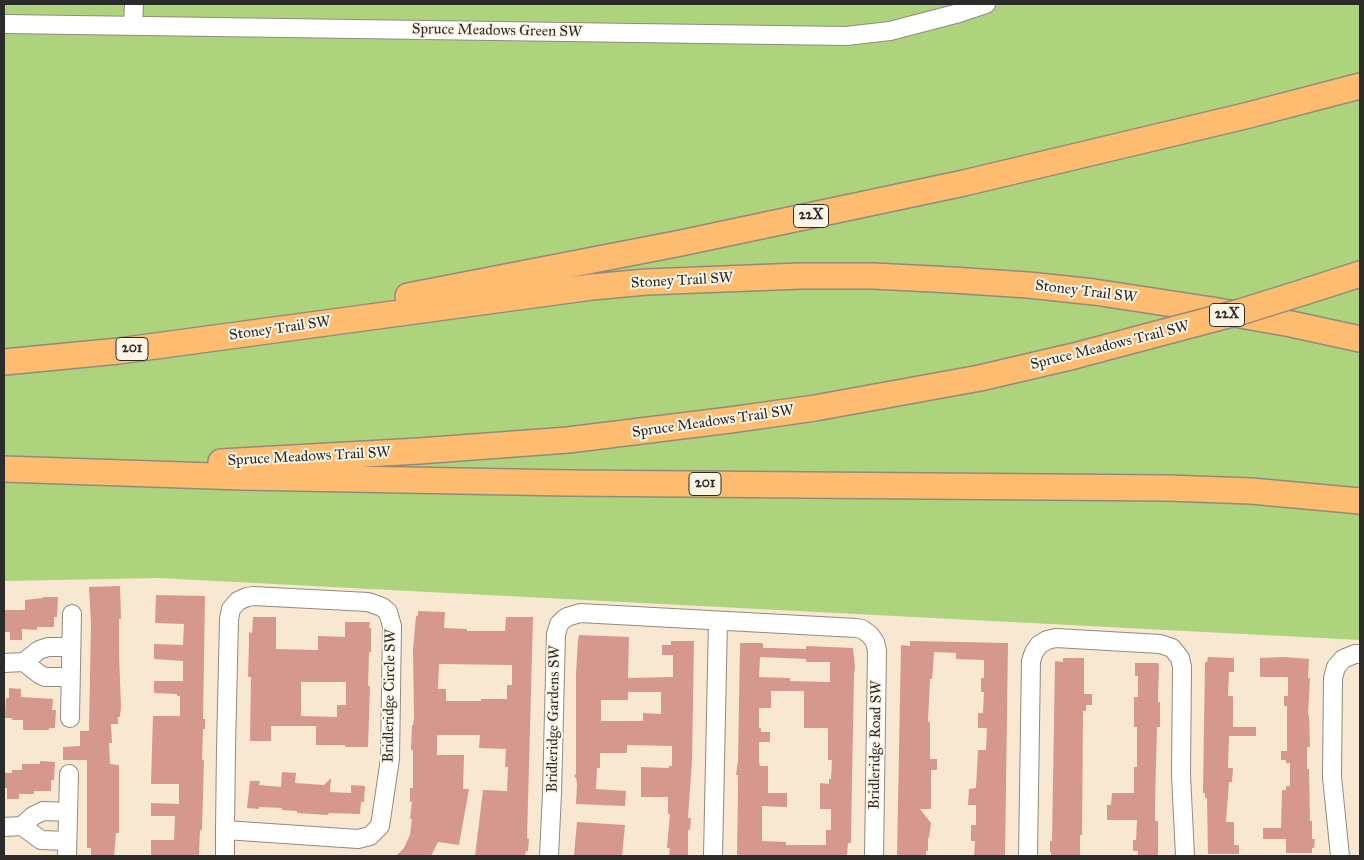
<!DOCTYPE html>
<html>
<head>
<meta charset="utf-8">
<style>
	body { margin:0 }
	#map { position:relative; width:1364px; height:860px; overflow:hidden; background:#f8e8d1; font-family:"IM FELL Great Primer",serif }
	canvas { display:block }
	.frame { position:absolute; inset:0; border:5px solid #2b2b2b; pointer-events:none }
</style>
</head>
<body>
<div id="map">
<canvas width="1364" height="860"></canvas>
<div class="frame"></div>
</div>
<script>
const c = document.querySelector('canvas').getContext('2d');
c.lineJoin = 'round';
function paint(path, color) { c.fillStyle = color; c.fill(path, 'evenodd'); }
const shape = rows => new Path2D(rows.map(r => 'M' + r).join(''));
function trace(path, color, width, dash) { c.strokeStyle = color; c.lineWidth = width; c.lineCap = dash ? 'butt' : 'round'; c.setLineDash(dash || []); c.stroke(path); }
function drawText(font, color, halo, rows, align = 'center') {
  c.font = font + ' "IM FELL Great Primer",serif'; c.lineWidth = 4; c.setLineDash([]); c.textBaseline = 'middle'; c.strokeStyle = halo; c.fillStyle = color; for (const [text, x, y, turn = 0] of rows) {
    c.save(); c.translate(x, y); c.rotate((+turn || 0) * Math.PI / 180); c.textAlign = isNaN(turn) ? turn : align; if (halo) c.strokeText(text, 0, 0); c.fillText(text, 0, 0); c.restore();
  }
}
paint(shape([
	[4,4,1360,4,1360,640,158,578,4,581]
]), '#add37d');
paint(shape([
	[120,586,121,619,119,619,119,654,121,707,120,717,118,717,118,724,111,724,112,743,109,743,110,764,119,765,119,833,116,833,114,856,91,856,91,848,87,848,87,760,63,760,63,747,80,746,80,731,89,731,91,622,89,587],
	[156,595,205,596,203,719,205,719,205,729,203,729,202,760,204,760,202,830,200,830,199,856,151,856,151,840,174,840,175,816,151,816,151,803,179,804,179,784,151,784,153,716,180,716,180,696,177,696,177,694,154,693,154,681,183,681,183,661,154,659,154,644,183,645,184,624,155,623],
	[43,597,58,597,57,617,54,617,54,627,37,627,37,630,22,629,22,640,10,640,10,632,4,632,4,610,25,610,25,600,43,598],
	[418,611,445,612,444,628,467,629,467,631,505,631,506,617,533,617,527,838,529,839,528,851,526,851,525,856,475,856,483,790,507,791,508,767,505,767,506,749,479,748,480,735,437,735,437,755,464,755,463,789,469,789,459,845,438,842,431,856,396,856,404,848,410,835,412,819,410,819,412,802,410,802,410,788,413,788,413,750,411,750,412,725,413,725,414,719,413,650,416,616,418,616],
	[439,664,512,665,512,685,507,685,507,699,481,699,481,701,446,701,446,689,438,689],
	[253,617,276,617,276,649,318,650,318,636,345,637,345,622,370,622,369,628,371,628,371,652,369,652,368,686,370,686,368,747,345,747,345,745,316,745,316,726,271,726,271,741,250,741,251,677,248,677,249,643,249,632,252,633],
	[301,682,346,682,346,705,337,705,337,717,301,716],
	[579,635,629,637,628,678,673,677,673,655,662,655,662,645,671,645,671,641,694,641,692,761,688,818,691,818,690,830,688,830,688,856,669,856,670,848,667,848,670,814,668,814,668,797,641,797,641,767,669,768,669,766,672,766,672,746,627,745,627,753,600,753,600,768,597,768,596,789,626,791,625,806,576,804,577,784,576,778,574,776,576,774,576,674,578,640],
	[628,692,661,692,661,714,643,713,643,721,601,721,601,700,628,700],
	[910,641,1008,643,1005,856,974,856,975,841,971,841,971,825,976,825,976,805,968,805,969,789,976,788,978,750,986,750,987,728,978,728,978,713,983,713,984,692,981,692,981,678,984,678,984,660,956,659,956,653,934,652,933,668,932,679,930,679,928,722,930,722,930,759,937,759,937,770,931,770,931,809,920,809,931,823,929,838,928,838,928,851,926,851,926,856,897,856,901,645,910,646],
	[740,643,763,643,763,648,772,648,806,649,806,646,853,648,855,667,854,674,851,834,851,843,848,843,847,856,737,856,738,790,738,775,736,775,738,761],
	[760,657,806,659,806,662,830,662,830,682,790,681,790,678,759,677],
	[771,691,804,691,804,728,828,728,828,760,832,760,831,779,829,779,829,784,820,783,820,809,831,809,831,830,826,830,826,845,786,845,786,842,762,841,762,806,787,807,787,793,768,793,768,766,760,766,759,761,759,742,770,742,770,732,761,732,761,728,759,728,759,708,771,708],
	[1208,657,1234,658,1234,672,1229,672,1228,696,1233,696,1233,727,1256,727,1256,736,1229,736,1228,768,1233,768,1232,782,1229,782,1226,822,1234,822,1234,845,1239,845,1239,854,1208,854,1207,798,1205,798,1205,793,1203,793,1205,662,1207,662],
	[1284,657,1309,659,1308,678,1310,678,1308,715,1309,715,1310,747,1307,747,1307,769,1309,769,1310,821,1312,821,1312,839,1315,839,1314,848,1312,848,1312,853,1286,853,1286,839,1263,839,1263,828,1281,828,1282,790,1286,790,1286,786,1290,786,1290,763,1286,763,1286,760,1281,760,1281,751,1287,751,1287,706,1284,706,1284,696,1288,696,1288,677,1260,677,1260,658],
	[1063,658,1084,658,1084,694,1092,694,1092,705,1086,705,1086,711,1083,711,1082,835,1080,835,1080,856,1051,856,1051,852,1050,852,1050,841,1052,841,1055,661,1063,662],
	[1135,663,1158,663,1159,666,1158,697,1158,702,1160,702,1160,727,1157,727,1155,802,1155,821,1158,821,1158,856,1138,856,1138,851,1133,851,1133,840,1136,840,1137,820,1107,820,1107,805,1111,805,1112,793,1134,793,1134,767,1137,767,1137,727,1134,727,1134,697,1138,697,1138,676,1135,676],
	[9,688,21,689,21,697,53,699,52,710,56,710,55,728,49,728,49,730,23,730,23,720,12,720,12,718,5,718,6,698,9,698],
	[40,761,55,762,54,780,51,780,51,791,34,791,34,794,19,794,19,799,7,799,7,788,4,788,5,773,12,773,12,770,22,770,22,764,40,764],
	[282,772,296,773,295,783,324,785,331,778,330,792,351,793,351,785,365,786,364,802,361,802,360,814,329,813,328,815,297,813,297,811,282,810,282,808,259,807,259,809,247,808,250,781,260,781,259,785,281,787],
	[577,822,625,825,622,856,574,855]
]), '#d6978d');
const minor = shape([
	[4,24,846,36,890,31,959,13,986,4],
	[133,26,134,4],
	[4,663,24,662],
	[70,677,45,677,39,674,24,662,39,650,48,647,71,647],
	[70,718,72,614],
	[4,827,22,826],
	[67,841,41,840,22,826,33,816,43,811,68,812],
	[67,856,69,774],
	[225,856,225,830,226,748,229,619,231,609,238,601,247,597,253,596,368,602,382,607,388,612,392,626,390,759,380,826,370,836,358,839,225,830],
	[549,856,552,793,556,634,559,624,563,620,567,617,580,613,856,628,862,629,870,635,875,642,877,651,874,856],
	[713,856,718,621],
	[1028,856,1031,661,1034,652,1039,645,1047,640,1056,638,1160,644,1172,648,1180,658,1182,667,1181,775,1185,856],
	[1340,856,1332,777,1333,678,1336,667,1343,659,1355,654,1360,654]
]);
const highway = shape([
	[1304,292,1360,274],
	[408,296,681,243,964,183,1245,116,1360,86],
	[4,362,119,351,592,287,646,282,801,276,873,276,952,280,1028,285,1094,292,1212,310,1291,324,1360,339],
	[221,462,419,451,568,440,730,420,815,408,980,378,1074,356,1149,336],
	[4,469,242,477,568,483,1167,488,1251,491,1360,501]
]);
trace(minor, '#928a7e', 20);
trace(highway, '#928a7e', 28);
trace(minor, '#fff', 18);
trace(highway, '#fdbc70', 25);
const highwayBridge = shape([
	[1149,336,1240,312,1304,292]
]);
trace(highwayBridge, '#928a7e', 28, []);
trace(highwayBridge, '#fdbc70', 25);
for (const [x, y, w] of [
	[811,216,35],
	[1227,315,35],
	[132,349,32],
	[705,484,32]
]) { const box = new Path2D(); box.roundRect(x - w / 2, y - 11.5, w, 23, 4); c.fillStyle = '#fcf5e5'; c.fill(box); trace(box, '#2b2b2b', 1); }
drawText('bold 14px', '#2b2b2b', null, [
	["22X",811,216],
	["22X",1227,315],
	["201",132,349],
	["201",705,484]
]);
drawText('15px', '#2b2b2b', '#fcf5e5', [
	["Spruce Meadows Green SW",497,31,1],
	["Stoney Trail SW",682,281,-3],
	["Stoney Trail SW",1086,292,7],
	["Stoney Trail SW",280,329,-8],
	["Spruce Meadows Trail SW",1110,346,-14],
	["Spruce Meadows Trail SW",713,422,-8],
	["Spruce Meadows Trail SW",309,457,-3],
	["Bridleridge Circle SW",390,696,-89],
	["Bridleridge Gardens SW",554,719,-89],
	["Bridleridge Road SW",876,745,-89]
]);
</script>
</body>
</html>
